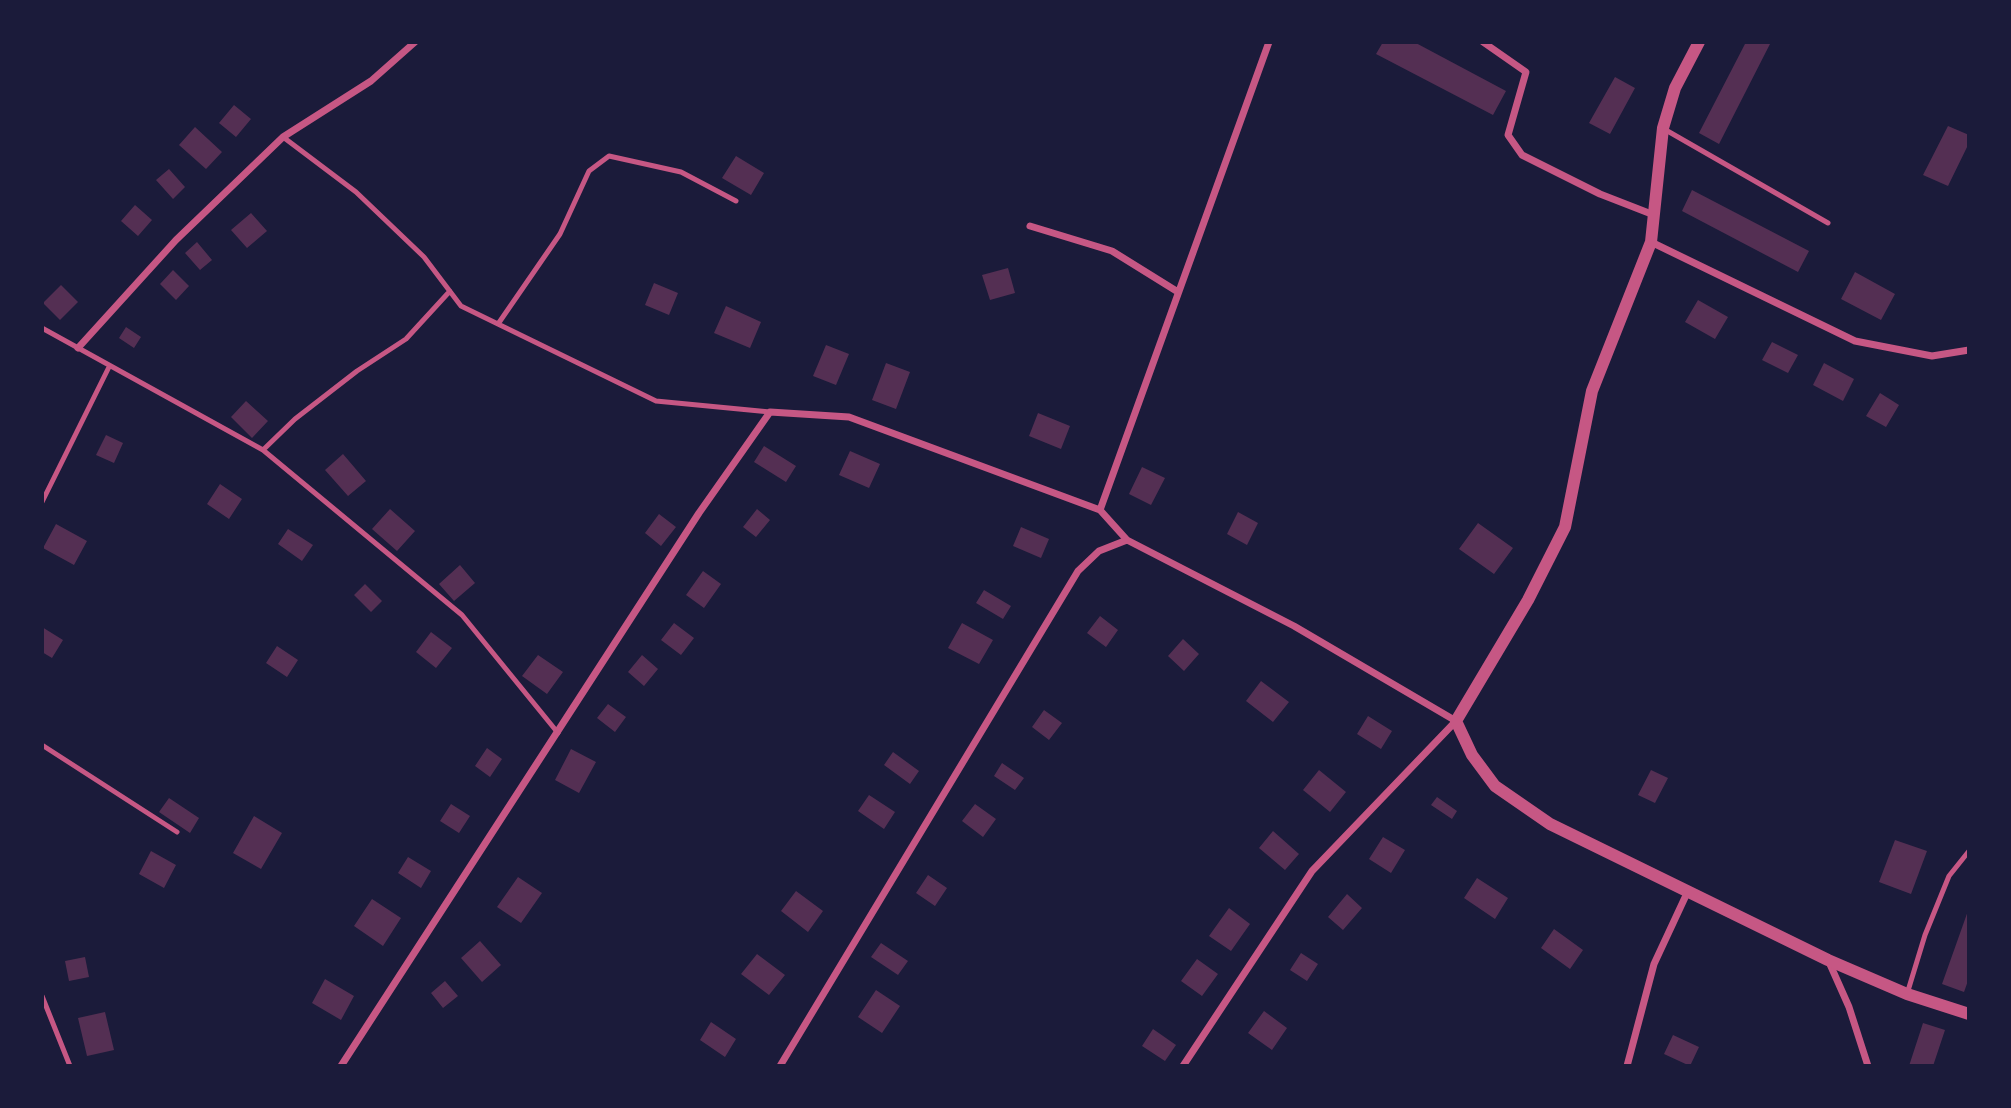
<!DOCTYPE html>
<html>
<head>
<meta charset="utf-8">
<style>
	body { margin:0 }
	#map { position:relative; width:2011px; height:1108px; overflow:hidden; background:#1b1b3a; font-family:Montserrat,sans-serif }
	canvas { display:block }
	.frame { position:absolute; inset:0; border:44px solid #1b1b3a; pointer-events:none }
</style>
</head>
<body>
<div id="map">
<canvas width="2011" height="1108"></canvas>
<div class="frame"></div>
</div>
<script>
const c = document.querySelector('canvas').getContext('2d');
c.lineJoin = 'round';
function paint(path, color) { c.fillStyle = color; c.fill(path, 'evenodd'); }
const shape = rows => new Path2D(rows.map(r => 'M' + r).join(''));
function trace(path, color, width, dash) { c.strokeStyle = color; c.lineWidth = width; c.lineCap = dash ? 'butt' : 'round'; c.setLineDash(dash || []); c.stroke(path); }
paint(shape([
	[1383,42,1414,42,1506,91,1493,115,1376,54],
	[1746,42,1771,42,1719,144,1699,133],
	[1615,77,1635,88,1610,134,1589,123],
	[234,105,251,119,236,137,219,123],
	[1948,126,1969,135,1969,143,1948,186,1923,175],
	[195,127,222,152,206,169,179,145],
	[736,156,764,173,751,195,722,178],
	[169,169,185,187,173,199,156,180],
	[1692,190,1809,251,1798,272,1682,211],
	[135,205,152,220,138,236,121,221],
	[251,213,267,231,247,248,231,230],
	[197,242,212,260,200,270,185,253],
	[1008,268,1015,293,990,300,982,275],
	[173,270,189,286,176,300,160,284],
	[1855,272,1895,294,1881,320,1841,299],
	[654,283,678,293,669,315,645,305],
	[61,285,78,302,60,320,43,303],
	[1698,300,1728,317,1715,339,1685,322],
	[726,306,761,322,750,348,714,333],
	[126,327,141,337,134,348,119,338],
	[1772,342,1798,355,1788,373,1762,360],
	[826,345,849,354,836,385,813,376],
	[886,363,910,372,896,409,872,400],
	[1824,363,1854,379,1843,401,1813,385],
	[1880,393,1899,405,1886,427,1866,416],
	[246,401,268,421,252,438,231,417],
	[1038,413,1070,426,1061,449,1029,436],
	[106,435,123,443,114,463,96,455],
	[764,446,796,466,786,482,754,462],
	[850,451,880,464,869,488,839,475],
	[343,454,366,481,348,496,325,470],
	[1142,467,1165,478,1151,505,1129,494],
	[220,484,242,499,229,519,207,504],
	[390,509,415,531,397,551,372,529],
	[757,509,770,520,756,537,743,527],
	[1238,512,1258,523,1247,545,1227,534],
	[659,514,676,527,661,546,645,533],
	[1478,523,1513,548,1494,574,1459,549],
	[56,524,87,541,74,565,43,548],
	[1021,527,1049,539,1041,558,1013,546],
	[288,529,313,545,302,561,278,544],
	[460,565,475,583,454,601,439,584],
	[703,571,721,584,704,608,686,595],
	[365,584,382,601,371,612,354,595],
	[984,590,1011,606,1003,619,976,603],
	[1100,616,1118,630,1106,647,1087,633],
	[674,623,694,638,681,655,661,640],
	[962,623,993,640,979,664,948,648],
	[42,627,63,640,52,658,42,652],
	[431,632,452,648,436,668,416,652],
	[1183,639,1199,654,1184,671,1168,656],
	[277,646,298,660,287,677,266,663],
	[538,655,563,672,547,694,522,676],
	[642,655,658,669,644,686,628,672],
	[1261,681,1289,702,1273,722,1246,701],
	[608,704,626,717,615,732,597,718],
	[1044,710,1062,723,1049,740,1032,727],
	[1368,716,1392,731,1381,749,1357,734],
	[487,748,502,759,490,777,475,766],
	[571,749,596,762,579,793,555,780],
	[893,752,919,771,910,784,884,765],
	[1002,763,1024,778,1015,790,994,776],
	[1319,770,1346,792,1330,812,1303,790],
	[1651,770,1668,778,1655,803,1638,795],
	[869,795,895,812,884,829,858,811],
	[1437,797,1457,811,1452,819,1431,805],
	[169,798,199,818,190,833,159,812],
	[451,804,470,816,459,833,440,821],
	[975,804,996,819,983,837,962,821],
	[254,816,282,833,261,869,233,853],
	[1273,831,1299,854,1285,870,1259,848],
	[1383,837,1405,850,1391,873,1369,859],
	[1895,840,1927,851,1911,894,1879,882],
	[151,851,176,865,164,888,139,874],
	[408,857,431,871,421,888,398,873],
	[928,875,947,888,935,906,916,893],
	[518,877,542,893,521,923,497,907],
	[1477,878,1508,898,1495,919,1464,898],
	[796,891,823,911,808,932,781,911],
	[1347,894,1362,908,1343,930,1328,917],
	[372,899,401,918,383,946,354,926],
	[1229,908,1250,924,1231,951,1209,936],
	[1969,908,1969,978,1964,992,1942,984],
	[1554,929,1583,950,1570,969,1541,948],
	[480,941,501,965,482,982,461,958],
	[881,943,908,961,898,975,871,957],
	[1301,953,1318,964,1307,981,1290,970],
	[757,954,785,975,769,995,741,974],
	[85,957,89,977,69,981,65,961],
	[1197,959,1218,974,1202,996,1181,981],
	[325,979,354,996,341,1020,312,1003],
	[445,981,458,996,443,1008,431,993],
	[876,990,900,1006,882,1033,858,1017],
	[1264,1011,1287,1028,1272,1050,1248,1033],
	[105,1012,114,1050,87,1056,78,1018],
	[711,1022,736,1039,725,1057,700,1040],
	[1923,1023,1945,1030,1933,1066,1909,1066],
	[1153,1029,1176,1045,1165,1061,1142,1046],
	[1673,1035,1699,1047,1690,1066,1664,1054]
]), '#542f53');
trace(shape([
	[1664,129,1828,223],
	[283,137,356,192,424,257,461,306,656,401,770,412],
	[498,324,560,234,589,171,609,156,681,172,736,201],
	[42,328,263,450,462,615,558,733],
	[263,450,295,419,357,371,406,339,450,291],
	[42,502,109,367],
	[42,745,177,832],
	[1907,994,1925,935,1949,876,1969,851],
	[42,996,70,1066]
]), '#c65784', 5);
trace(shape([
	[1483,42,1526,72,1508,135,1522,155,1600,194,1654,215],
	[1030,226,1112,251,1178,292],
	[1651,242,1855,341,1932,356,1969,350],
	[78,348,176,240,283,137,371,81,415,42],
	[1100,510,1269,42],
	[1829,962,1849,1007,1868,1066],
	[341,1066,699,513,770,412,849,417,1100,510,1127,540,1294,626,1456,721,1312,871,1183,1066],
	[780,1066,1078,571,1099,551,1127,540],
	[1627,1066,1654,964,1688,891]
]), '#c65784', 7);
trace(shape([
	[1699,42,1675,88,1663,128,1651,242,1592,391,1565,527,1528,600,1456,721,1472,755,1495,786,1550,824,1828,960,1907,994,1969,1014]
]), '#c65784', 12);
</script>
</body>
</html>
